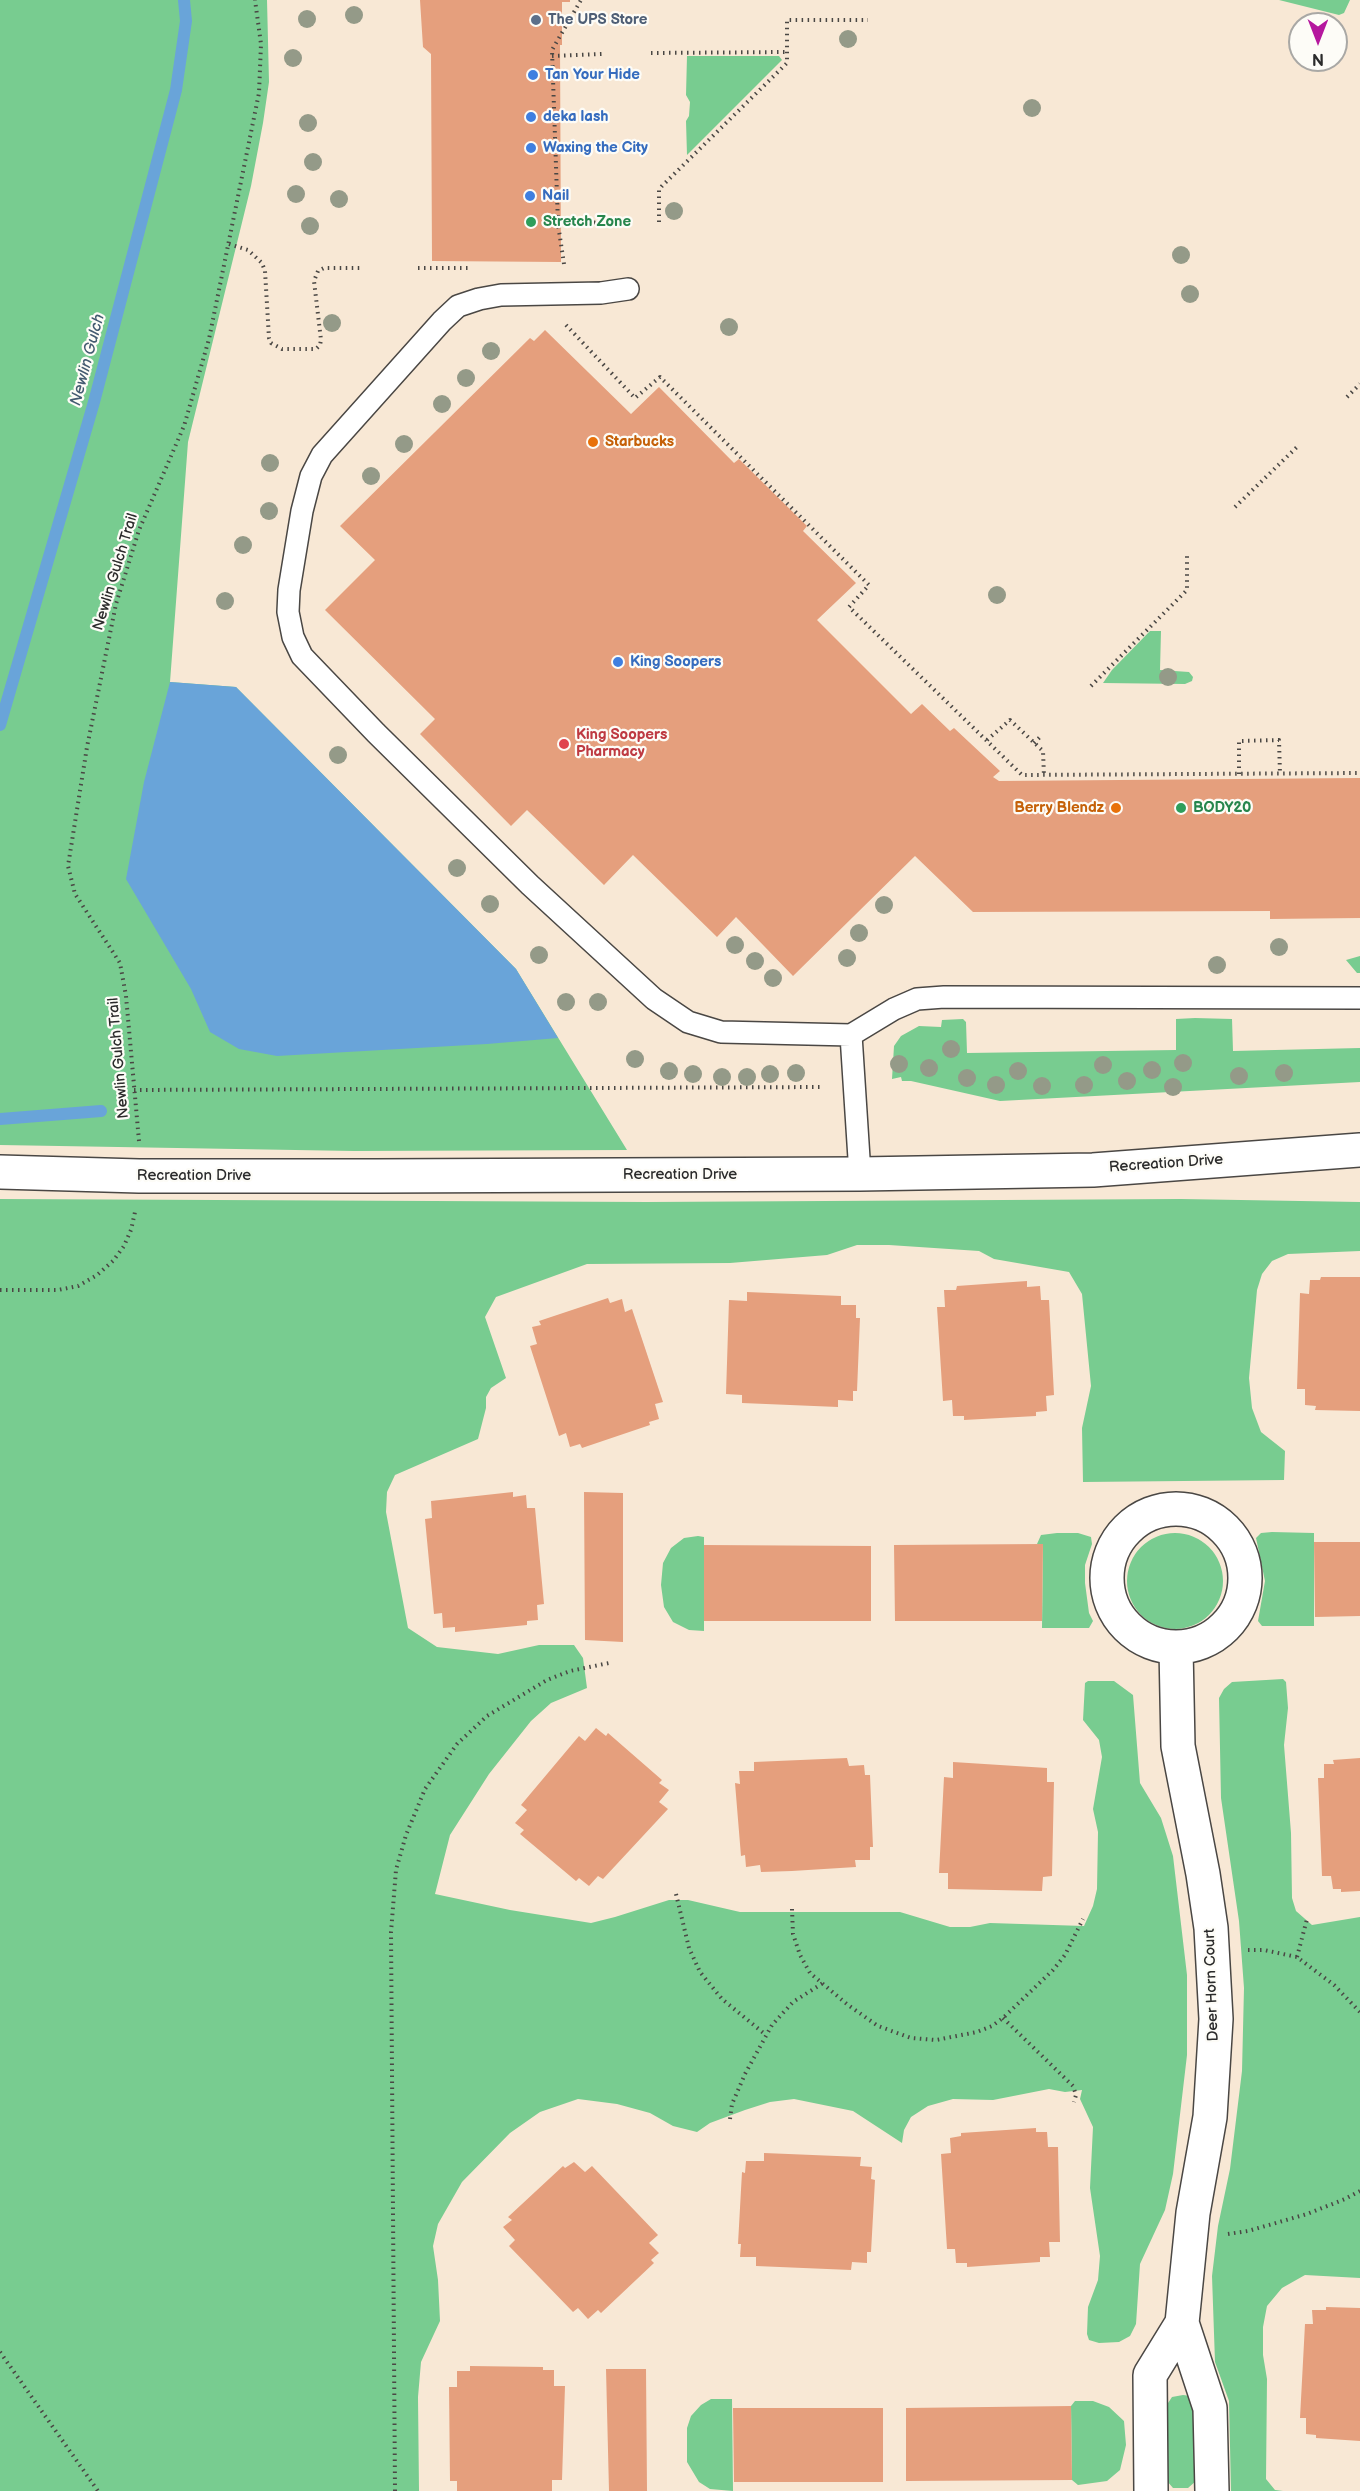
<!DOCTYPE html>
<html>
<head>
<meta charset="utf-8">
<style>
	body { margin:0 }
	#map { position:relative; width:1360px; height:2491px; overflow:hidden; background:#f8e8d5; font-family:"Balsamiq Sans",sans-serif }
	canvas { display:block }
	.north { position:absolute; left:1288px; top:12px; width:60px; height:60px; box-sizing:border-box; background:#fdfcf7; border:2px solid #a9a8a5; border-radius:50%; rotate:180deg; font-size:16px; font-weight:700; line-height:24px; text-align:center; color:#2b2b2b }
	.north::after { content:''; display:block; margin:auto; width:21px; height:27px; background:#b5179e; clip-path:polygon(50% 0,100% 100%,50% 72%,0 100%) }
</style>
</head>
<body>
<div id="map">
<canvas width="1360" height="2491"></canvas>
<div class="north">N</div>
</div>
<script>
const c = document.querySelector('canvas').getContext('2d');
c.lineJoin = 'round';
function paint(path, color) { c.fillStyle = color; c.fill(path, 'evenodd'); }
const shape = rows => new Path2D(rows.map(r => 'M' + r).join(''));
function trace(path, color, width, dash) { c.strokeStyle = color; c.lineWidth = width; c.lineCap = dash ? 'butt' : 'round'; c.setLineDash(dash || []); c.stroke(path); }
function drawText(font, color, halo, rows, align = 'center') {
  c.font = font + ' "Balsamiq Sans",sans-serif'; c.lineWidth = 4.5; c.setLineDash([]); c.textBaseline = 'middle'; c.strokeStyle = halo; c.fillStyle = color; for (const [text, x, y, turn = 0] of rows) {
    c.save(); c.translate(x, y); c.rotate((+turn || 0) * Math.PI / 180); c.textAlign = isNaN(turn) ? turn : align; if (halo) c.strokeText(text, 0, 0); c.fillText(text, 0, 0); c.restore();
  }
}
paint(shape([
	[0,0,267,0,269,82,263,123,251,186,188,442,170,682,236,687,516,969,627,1150,354,1151,0,1145],
	[1279,0,1350,0,1344,13,1339,15],
	[687,56,779,56,782,60,687,155,686,121,689,116,690,102,686,95],
	[1150,631,1161,631,1160,670,1189,672,1193,677,1192,681,1185,684,1103,683,1112,670],
	[1360,956,1360,973,1357,973,1346,960],
	[1195,1018,1232,1019,1233,1051,1360,1048,1360,1082,1000,1101,911,1081,902,1081,901,1077,892,1079,894,1046,901,1036,919,1026,941,1027,942,1020,963,1019,966,1022,967,1053,1176,1050,1176,1019],
	[0,1199,648,1202,1181,1199,1360,1202,1360,1251,1288,1254,1272,1261,1262,1274,1257,1290,1249,1378,1252,1408,1261,1432,1285,1451,1284,1480,1083,1482,1082,1428,1091,1386,1082,1294,1069,1272,994,1259,979,1251,889,1245,857,1245,827,1255,730,1263,587,1264,496,1297,485,1317,506,1378,491,1388,486,1397,486,1408,478,1439,395,1475,387,1492,386,1512,408,1628,437,1647,498,1654,539,1645,574,1645,583,1658,587,1688,551,1703,531,1721,489,1774,450,1835,435,1894,510,1910,591,1923,615,1917,669,1900,688,1900,740,1912,900,1912,950,1927,970,1927,990,1923,1084,1926,1093,1906,1097,1889,1098,1832,1093,1809,1102,1757,1099,1740,1083,1720,1085,1683,1088,1681,1114,1681,1133,1695,1140,1783,1161,1818,1173,1856,1187,1975,1187,2055,1173,2174,1165,2210,1140,2264,1136,2324,1130,2336,1119,2342,1099,2343,1089,2340,1087,2334,1088,2307,1098,2280,1100,2256,1090,2188,1093,2127,1080,2099,1082,2090,1065,2092,1049,2089,993,2100,953,2099,928,2106,911,2117,904,2130,902,2143,853,2111,794,2099,770,2102,745,2110,710,2123,697,2132,673,2126,650,2113,617,2104,578,2099,540,2112,510,2133,462,2182,438,2224,433,2246,438,2280,440,2321,421,2362,418,2397,419,2491,0,2491],
	[1272,1532,1314,1533,1314,1626,1262,1626,1258,1621,1265,1581,1256,1538,1261,1533],
	[1057,1533,1078,1533,1091,1537,1092,1544,1085,1565,1085,1583,1089,1613,1093,1621,1089,1628,1042,1628,1043,1545,1037,1544,1041,1535],
	'1127 1581a48 48 0 1 1 96 0a48 48 0 1 1-96 0Z',
	[698,1536,704,1537,704,1631,689,1630,673,1622,664,1607,661,1585,663,1563,671,1548,684,1538],
	[1283,1679,1286,1682,1288,1708,1284,1745,1291,1833,1292,1898,1296,1911,1312,1925,1360,1917,1360,2278,1305,2275,1282,2288,1267,2306,1263,2327,1263,2355,1267,2379,1266,2479,1275,2490,1283,2491,1231,2491,1229,2401,1215,2362,1212,2276,1218,2226,1230,2169,1242,2071,1244,1988,1239,1921,1221,1798,1219,1698,1224,1689,1232,1682],
	[1183,2395,1191,2396,1194,2405,1196,2481,1188,2488,1173,2488,1167,2481,1168,2403,1172,2397],
	[711,2399,732,2399,733,2491,710,2489,699,2482,687,2462,687,2428,691,2416,701,2405],
	[1075,2401,1093,2401,1109,2407,1124,2421,1126,2445,1120,2470,1107,2481,1078,2485,1072,2480,1071,2406]
]), '#78cc90');
paint(shape([
	[170,682,236,687,516,969,558,1038,487,1044,277,1056,239,1049,210,1032,191,989,126,879,144,782]
]), '#69a4d9');
trace(shape([
	[0,725,94,402,176,90,186,21,184,0],
	[0,1119,101,1111]
]), '#69a4d9', 12);
paint(shape([
	[420,0,570,0,570,2,562,2,562,45,560,45,561,262,432,261,431,54,423,47],
	[545,330,631,414,659,387,734,463,739,459,807,526,803,531,856,583,817,620,911,714,922,704,950,731,954,728,1000,771,993,777,999,781,1360,778,1360,918,1270,919,1270,911,973,912,915,856,793,976,736,917,717,937,633,855,604,885,527,810,511,826,420,734,435,719,325,610,375,560,340,526,530,338,534,341],
	[1321,1277,1360,1277,1360,1411,1315,1410,1316,1406,1305,1405,1305,1389,1297,1389,1300,1293,1309,1294,1310,1280,1320,1280],
	[1027,1281,1027,1287,1040,1286,1041,1300,1049,1300,1054,1395,1046,1396,1047,1411,1036,1412,1036,1416,964,1420,964,1416,953,1416,952,1400,943,1401,937,1307,945,1307,944,1290,956,1290,957,1286],
	[747,1292,841,1296,841,1305,856,1305,856,1318,860,1318,857,1391,853,1391,853,1401,838,1400,838,1407,742,1403,742,1395,726,1394,729,1300,747,1301],
	[608,1298,610,1303,622,1299,625,1312,632,1309,663,1402,655,1404,659,1419,649,1422,650,1425,582,1448,580,1444,570,1447,566,1433,559,1436,539,1374,530,1346,537,1344,532,1327,541,1325,539,1321],
	[513,1492,513,1497,526,1495,527,1508,535,1508,544,1604,537,1605,538,1620,527,1621,527,1625,455,1632,455,1627,443,1628,442,1613,434,1614,425,1519,432,1518,431,1501],
	[584,1492,623,1493,623,1642,585,1640],
	[1314,1542,1360,1542,1360,1616,1315,1617],
	[1043,1544,1042,1621,895,1621,894,1545],
	[704,1545,871,1546,871,1621,704,1621],
	[596,1728,606,1736,608,1733,662,1780,659,1783,669,1790,659,1802,668,1809,603,1879,598,1876,589,1886,579,1878,576,1881,520,1834,524,1830,515,1823,527,1810,521,1805,579,1736,585,1741],
	[847,1758,849,1766,864,1765,865,1775,870,1775,873,1847,870,1847,870,1860,855,1860,856,1867,792,1871,761,1872,760,1865,746,1867,745,1855,741,1856,735,1783,740,1784,739,1771,754,1771,754,1762],
	[1360,1758,1360,1891,1341,1892,1341,1889,1333,1889,1331,1876,1322,1876,1318,1778,1324,1778,1324,1764,1334,1764,1333,1760],
	[953,1762,1047,1768,1047,1782,1054,1782,1052,1876,1043,1877,1042,1891,948,1889,948,1873,939,1873,944,1777,953,1778],
	[1036,2128,1036,2132,1047,2132,1048,2147,1058,2147,1060,2242,1049,2242,1050,2257,1040,2257,1040,2262,967,2267,967,2263,956,2263,955,2249,947,2249,941,2154,951,2153,950,2138,961,2136,961,2133],
	[764,2153,861,2157,860,2166,872,2167,871,2179,875,2180,871,2252,867,2252,867,2263,852,2262,851,2270,756,2266,756,2257,740,2257,741,2244,738,2244,742,2172,745,2173,746,2161,764,2161],
	[574,2162,585,2172,592,2166,658,2235,649,2243,659,2253,651,2260,654,2263,601,2313,598,2310,588,2319,578,2308,573,2312,509,2246,515,2240,503,2227,512,2220,508,2217,563,2166,565,2168],
	[1326,2307,1360,2308,1360,2441,1316,2438,1316,2435,1306,2434,1306,2418,1300,2418,1305,2324,1313,2324,1312,2310,1326,2310],
	[470,2366,543,2367,543,2370,554,2370,554,2386,565,2386,562,2480,552,2480,552,2491,457,2491,457,2481,450,2481,449,2387,457,2387,457,2371,470,2371],
	[606,2369,646,2369,647,2491,609,2491],
	[1071,2406,1072,2480,906,2481,906,2408],
	[733,2408,883,2408,883,2482,734,2482]
]), '#e59f7d');
const service = shape([
	[628,289,601,293,501,295,479,299,458,306,442,321,322,455,311,476,302,511,289,590,288,612,293,637,302,656,376,733,530,885,654,999,688,1022,721,1032,851,1035,860,1174],
	[851,1035,894,1009,917,999,944,997,1360,998]
]);
const minor = shape([
	[0,1172,139,1176,377,1176,860,1174,1093,1170,1360,1150],
	'1107 1578a69 69 0 1 1 138 0a69 69 0 1 1-138 0Z',
	[1176,1648,1178,1746,1203,1874,1211,1928,1216,2019,1210,2117,1193,2213,1182,2323,1210,2408,1212,2491],
	[1151,2491,1150,2375,1182,2323]
]);
trace(service, '#4a4744', 24);
trace(minor, '#4a4744', 36);
trace(shape([
	[651,53,788,52],
	[552,56,603,54],
	[659,222,659,190,662,186,787,63,787,20,868,20],
	[558,224,605,222],
	[229,244,248,250,262,263,265,271,269,338,271,343,282,349,316,349,320,345,321,340,314,281,318,271,324,268,363,268],
	[564,264,558,224,552,50,581,0],
	[418,268,468,268],
	[566,325,635,398,660,377,869,585,849,607,1022,775,1360,773],
	[1347,397,1360,384],
	[1235,507,1298,446],
	[1091,686,1187,590,1187,555],
	[987,740,1010,720,1043,751,1044,776],
	[1034,743,1040,737],
	[1239,774,1239,741,1279,740,1280,774],
	[134,1090,823,1087],
	[139,1141,126,996,120,963,75,894,68,866,87,747,116,604,139,530,184,426,209,339,259,93,261,44,255,0],
	[0,1290,58,1290,78,1286,97,1275,113,1261,124,1246,131,1230,135,1212],
	[676,1894,689,1948,700,1972,722,1999,766,2035],
	[792,1909,793,1934,800,1955,810,1973,848,2005,878,2026,911,2038,936,2040,977,2032,992,2026,1003,2018,1053,1970,1065,1955,1083,1919],
	[1248,1950,1264,1950,1297,1957,1334,1985,1360,2012],
	[1297,1957,1307,1919],
	[1003,2018,1073,2086,1076,2095,1074,2102],
	[730,2119,732,2104,745,2074,772,2025,793,2002,823,1983],
	[1228,2234,1248,2231,1307,2214,1345,2199,1360,2191],
	[0,2352,98,2491],
	[395,2491,391,1932,396,1870,406,1835,425,1789,457,1744,487,1716,547,1680,570,1671,609,1663]
]), '#4a4744', 4, [1.5, 4.5]);
trace(service, '#fff', 21);
trace(minor, '#fff', 33);
c.fillStyle = '#949a88';
for (const [x, y] of [
	[354,15],
	[307,19],
	[848,39],
	[293,58],
	[1032,108],
	[308,123],
	[313,162],
	[296,194],
	[339,199],
	[674,211],
	[310,226],
	[1181,255],
	[1190,294],
	[332,323],
	[729,327],
	[491,351],
	[466,378],
	[442,404],
	[404,444],
	[270,463],
	[371,476],
	[269,511],
	[243,545],
	[997,595],
	[225,601],
	[1168,677],
	[338,755],
	[457,868],
	[490,904],
	[884,905],
	[859,933],
	[735,945],
	[1279,947],
	[539,955],
	[847,958],
	[755,961],
	[1217,965],
	[773,978],
	[566,1002],
	[598,1002],
	[951,1049],
	[635,1059],
	[1183,1063],
	[899,1064],
	[1103,1065],
	[929,1068],
	[1152,1070],
	[669,1071],
	[1018,1071],
	[796,1073],
	[1284,1073],
	[693,1074],
	[770,1074],
	[1239,1076],
	[722,1077],
	[747,1077],
	[967,1078],
	[1127,1081],
	[996,1085],
	[1084,1085],
	[1042,1086],
	[1173,1087]
]) { c.beginPath(); c.arc(x, y, 9, 0, 2 * Math.PI); c.fill(); }
for (const [x, y, r, color] of [
	[536,20,6,"#5c6f8a"],
	[533,75,6,"#3f7fe0"],
	[531,117,6,"#3f7fe0"],
	[531,148,6,"#3f7fe0"],
	[530,196,6,"#3f7fe0"],
	[531,222,6,"#2e9e5b"],
	[593,442,6,"#e8710a"],
	[618,662,6,"#3f7fe0"],
	[564,744,6,"#e0444e"],
	[1116,808,6,"#e8710a"],
	[1181,808,6,"#2e9e5b"]
]) { const dot = new Path2D(); dot.arc(x, y, r, 0, 2 * Math.PI); c.fillStyle = color; c.fill(dot); trace(dot, '#fdfcf7', 2); }
drawText('bold 15px', '#4e5e75', '#fdfcf7', [
	["The UPS Store",548,20]
], 'left');
drawText('bold 15px', '#366cbe', '#fdfcf7', [
	["Tan Your Hide",545,75],
	["deka lash",543,117],
	["Waxing the City",543,148],
	["Nail",542,196],
	["King Soopers",630,662]
], 'left');
drawText('bold 15px', '#27864d', '#fdfcf7', [
	["Stretch Zone",543,222],
	["BODY20",1193,808]
], 'left');
drawText('bold 15px', '#c56008', '#fdfcf7', [
	["Starbucks",605,442],
	["Berry Blendz",1104,808,"right"]
], 'left');
drawText('15px', '#2b2b2b', '#fdfcf7', [
	["Newlin Gulch Trail",116,572,-73],
	["Newlin Gulch Trail",119,1058,-95],
	["Recreation Drive",1166,1164,-4],
	["Recreation Drive",680,1175],
	["Recreation Drive",194,1176],
	["Deer Horn Court",1212,1985,-92]
]);
drawText('bold 15px', '#be3a42', '#fdfcf7', [
	["King Soopers",576,735],
	["Pharmacy",576,752]
], 'left');
drawText('italic 16px', '#445b71', '#fdfcf7', [
	["Newlin Gulch",88,360,-75]
]);
</script>
</body>
</html>
